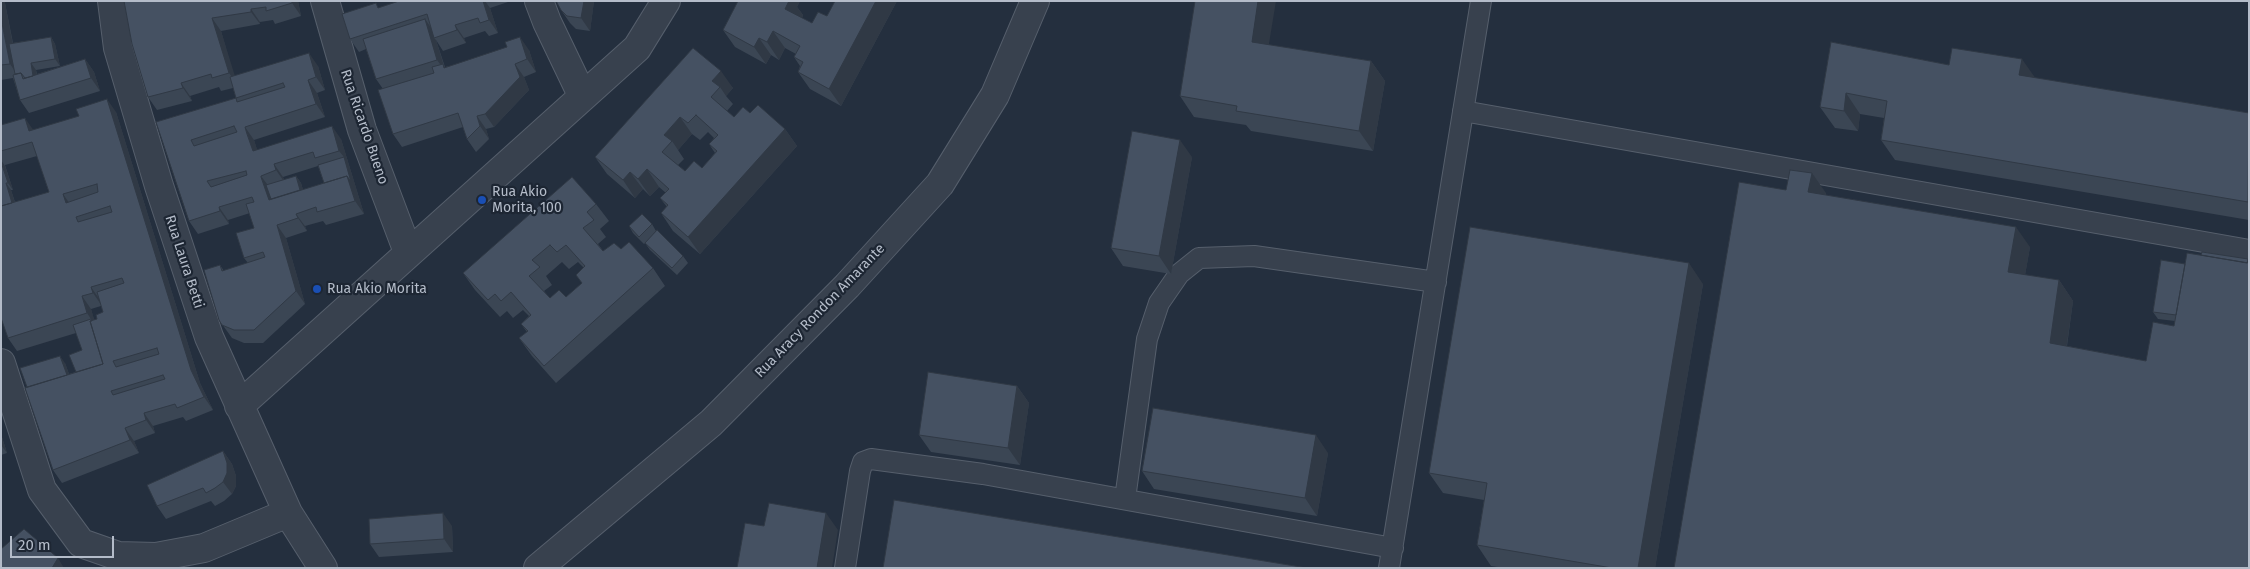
<!DOCTYPE html>
<html>
<head>
<meta charset="utf-8">
<style>
	body { margin:0 }
	#map { position:relative; width:2250px; height:569px; overflow:hidden; background:#242f3e; font-family:"Fira Sans",sans-serif }
	canvas { display:block }
	.frame { position:absolute; inset:0; border:2px solid #b4bcc9; pointer-events:none }
	.scale { position:absolute; left:10px; top:536px; width:104px; height:22px; box-sizing:border-box; border:2px solid #b4bcc9; border-top:0; padding-left:6px; font-size:15px; line-height:18px; white-space:nowrap; color:#b4bcc9; -webkit-text-stroke:4px #1d2633; paint-order:stroke }
</style>
</head>
<body>
<div id="map">
<canvas width="2250" height="569"></canvas>
<div class="frame"></div>
<div class="scale">20 m</div>
</div>
<script>
const c = document.querySelector('canvas').getContext('2d');
c.lineJoin = 'round';
const shape = rows => new Path2D(rows.map(r => 'M' + r).join(''));
function trace(path, color, width, dash) { c.strokeStyle = color; c.lineWidth = width; c.lineCap = dash ? 'butt' : 'round'; c.setLineDash(dash || []); c.stroke(path); }
function paint(path, color) { c.fillStyle = color; c.fill(path, 'evenodd'); }
function drawText(font, color, halo, rows, align = 'center') {
  c.font = font + ' "Fira Sans",sans-serif'; c.lineWidth = 4.5; c.setLineDash([]); c.textBaseline = 'middle'; c.strokeStyle = halo; c.fillStyle = color; for (const [text, x, y, turn = 0] of rows) {
    c.save(); c.translate(x, y); c.rotate((+turn || 0) * Math.PI / 180); c.textAlign = isNaN(turn) ? turn : align; if (halo) c.strokeText(text, 0, 0); c.fillText(text, 0, 0); c.restore();
  }
}
const service = shape([
	[1463,111,2249,250],
	[1125,499,1147,339,1159,303,1179,274,1199,258,1254,256,1436,282],
	[845,568,860,471,863,462,871,459,983,474,1393,548],
	[1389,568,1481,1]
]);
const minor = shape([
	[112,1,118,48,159,186,209,337,288,513,323,568],
	[325,1,362,130,408,252],
	[539,1,547,22,582,95],
	[1,363,42,490,81,543,118,556,156,557,204,548,288,513],
	[239,406,637,48,666,1],
	[538,568,711,423,847,286,940,184,995,95,1035,1]
]);
trace(service, '#565f6c', 22);
trace(minor, '#565f6c', 30);
trace(service, '#38414e', 20);
trace(minor, '#38414e', 28);
paint(shape([
	[1,1,4,1,5,3,13,43,51,37,55,44,60,66,36,70,37,74,85,59,94,72,100,91,29,113,20,100,13,78,1,80],
	[124,1,298,1,301,16,275,24,273,20,260,22,260,24,221,31,234,76,318,66,325,90,317,93,325,117,254,140,257,150,341,139,364,214,326,225,323,221,305,226,307,231,286,238,305,304,263,343,244,343,232,338,219,320,220,265,224,271,248,263,244,258,254,228,250,213,228,220,229,224,198,234,189,221,156,122,236,98,233,88,221,91,219,87,190,96,192,101,157,110,148,97],
	[318,166,324,183,303,190,301,183,296,176,284,180,283,177],
	[399,1,511,1,490,8,498,33,489,36,485,31,464,38,466,43,443,51,436,40,445,67,529,50,536,72,524,77,529,90,494,127,486,129,489,139,476,152,467,139,463,127,402,147,393,134,383,89,376,79,366,49,359,52,350,39,379,8],
	[594,1,590,31,576,29,570,23,561,10],
	[800,1,797,7,803,15,802,18,812,23,827,16,835,3,834,1,897,1,841,106,810,89,798,72,800,66,794,57,796,54,785,48,779,60,771,55,766,64,735,47,723,30],
	[1831,42,1949,65,2035,78,2249,113,2249,220,1895,160,1881,140,1884,118,1860,114,1858,131,1835,128,1820,107],
	[1269,45,1371,61,1385,81,1373,151,1251,131,1246,125,1194,117,1180,96],
	[693,48,733,88,726,96,733,104,727,111,734,117,750,113,785,129,797,146,700,254,673,231,661,213,667,207,660,198,666,193,659,187,650,196,643,189,635,198,607,174,595,157],
	[708,132,714,138,709,144,715,153,702,168,685,171,678,165,684,159,678,150,692,134,700,140],
	[116,112,200,383,213,410,186,421,183,417,153,426,155,433,134,441,139,453,62,483,53,470,27,387,65,363,69,374,76,372,82,350,76,333,17,351,8,338,1,318,1,125,33,130],
	[37,156,49,192,15,202,11,190,13,190,5,165],
	[101,306,103,312,97,319,94,320,91,309],
	[1192,157,1171,274,1123,266,1111,248],
	[1786,190,1826,193,1826,195,2030,247,2025,275,2059,280,2073,301,2067,346,2146,361,2174,326,2175,321,2158,319,2153,312,2161,260,2249,568],
	[596,204,609,221,600,229,606,237,598,244,603,251,621,249,653,268,665,286,556,383,532,356,519,338,527,332,521,324,529,316,523,310,513,318,507,311,500,317,475,290,463,273],
	[562,262,569,269,578,262,584,268,576,275,582,283,566,297,550,298,544,291,552,285,546,276],
	[652,224,656,231,683,256,688,263,677,275,650,250,645,243,651,237,644,244,633,233,629,226],
	[1703,284,1655,568,1504,568,1491,566,1477,545,1484,500,1443,493,1429,473],
	[1017,386,1029,403,1020,465,931,452,919,435],
	[1,434,7,453,1,455],
	[223,451,232,464,236,476,236,486,232,494,224,501,215,506,211,501,166,519,157,506],
	[1328,453,1317,516,1154,489,1142,471],
	[452,526,453,552,379,557,370,544]
]), '#3b4654');
paint(shape([
	[1,1,4,1,5,3,19,77,10,64,1,18],
	[292,1,298,1,301,16,292,3],
	[483,1,485,1,490,8,498,33,489,20],
	[584,1,594,1,590,31,581,18],
	[789,1,800,1,797,7,803,15,797,26,785,9],
	[876,1,897,1,841,106,829,89],
	[1258,1,1276,1,1266,62,1252,42],
	[251,9,260,22,260,24,251,12],
	[212,18,221,31,238,86,229,73],
	[425,19,434,32,434,38,436,40,444,66,452,77,446,72,437,60],
	[455,25,464,38,466,43,457,30],
	[773,31,785,48,779,60,767,42],
	[51,37,55,44,60,66,55,59],
	[520,37,529,50,536,72,527,59],
	[759,38,771,55,766,64,754,47],
	[309,53,318,66,325,90,316,77],
	[85,59,94,72,100,91,91,78],
	[2022,59,2036,79,2019,75],
	[1371,61,1385,81,1373,151,1359,131],
	[31,63,36,70,38,83,33,76],
	[515,64,524,77,529,90,494,127,485,114],
	[721,71,733,88,726,96,720,87,712,81],
	[308,80,317,93,325,117,316,104],
	[181,83,190,96,192,101,183,88],
	[1846,93,1860,114,1858,131,1844,111],
	[107,99,116,112,200,383,213,410,204,397,191,370],
	[477,116,486,129,489,139,480,126],
	[680,117,692,134,678,150,672,141,664,135],
	[25,118,34,131,29,131],
	[332,126,341,139,364,214,355,201,347,176,344,157,339,151],
	[245,127,254,140,262,164,253,151],
	[785,129,797,146,700,254,688,237],
	[1180,140,1192,157,1171,274,1159,256],
	[1,160,5,166,13,190,8,183],
	[274,164,283,177,285,183,276,170],
	[647,169,659,187,650,196,638,179],
	[630,172,643,189,635,198,623,180],
	[1812,173,1826,193,1822,212,1808,192],
	[261,176,270,188,275,205,269,200],
	[296,176,301,183,307,204,302,197],
	[6,183,11,190,19,216,14,210],
	[63,194,72,207,66,203],
	[219,207,228,220,229,224,220,211],
	[296,214,305,226,307,231,298,218],
	[277,225,286,238,305,304,296,291],
	[2016,227,2030,247,2022,292,2008,272],
	[1689,263,1703,284,1655,568,1638,568],
	[2059,280,2073,301,2064,364,2050,343],
	[91,287,100,300,102,306,93,293],
	[82,296,91,309,112,377,91,319,87,313],
	[60,356,65,363,74,388,69,381],
	[1017,386,1029,403,1020,465,1008,448],
	[144,413,153,426,155,433,146,420],
	[125,428,134,441,139,453,130,440],
	[1,434,7,453,1,445],
	[1316,435,1328,453,1317,516,1305,498],
	[223,451,232,464,236,476,236,486,232,494,223,482],
	[443,513,452,526,453,552,444,539],
	[826,513,838,530,832,568,817,568],
	[58,558,64,568,52,568]
]), '#303945');
const building = shape([
	[124,1,292,1,292,3,266,11,266,7,251,9,251,12,212,18,229,73,212,78,211,74,181,83,183,88,148,97,132,44,124,1],
	[399,1,483,1,489,20,480,23,478,18,455,25,457,30,434,38,427,14,350,39,342,14,376,3,378,8,399,1],
	[556,1,584,1,581,18,567,16,561,10,556,1],
	[738,1,789,1,785,9,812,23,818,12,827,16,835,1,876,1,829,89,798,72,803,62,794,57,800,46,773,31,767,42,759,38,754,47,723,30,738,1],
	[1195,1,1258,1,1252,42,1371,61,1359,131,1236,111,1237,106,1180,96,1195,1],
	[1,18,10,64,1,65,1,18],
	[425,19,437,60,376,79,363,39,425,19],
	[51,37,55,59,31,63,33,76,25,78,21,73,15,74,9,44,51,37],
	[520,37,527,59,515,64,520,77,485,114,477,116,480,126,467,139,458,113,393,134,378,90,434,73,432,67,443,64,444,68,507,47,505,42,520,37],
	[1831,42,1949,65,1952,48,2022,59,2019,75,2249,113,2248,202,1881,140,1887,101,1846,93,1844,111,1820,107,1831,42],
	[693,48,721,71,712,81,720,87,711,97,734,117,743,107,750,113,758,105,785,129,688,237,661,213,668,205,660,198,669,189,647,169,638,179,630,172,623,180,595,157,693,48],
	[696,115,718,135,709,144,717,151,702,168,694,161,685,171,662,152,672,141,664,135,680,117,688,123,696,115],
	[309,53,316,77,308,80,316,104,245,127,247,134,253,151,332,126,339,151,315,158,313,152,274,164,276,170,261,176,261,177,269,200,347,176,355,201,317,212,316,207,296,214,298,218,277,225,296,291,254,330,234,330,222,325,219,320,204,270,220,265,222,271,265,257,263,252,244,258,236,233,254,228,246,204,254,202,252,197,219,207,220,211,189,221,156,122,236,98,230,77,309,53],
	[283,83,285,87,237,102,236,98,283,83],
	[234,126,237,132,194,146,191,140,234,126],
	[246,171,247,175,211,187,207,181,246,171],
	[85,59,91,78,20,100,13,75,21,73,23,79,85,59],
	[107,99,191,370,204,397,177,408,175,404,144,413,146,420,125,428,130,440,53,470,25,388,103,364,90,321,97,319,96,315,103,312,97,292,124,283,122,278,91,287,93,293,82,296,87,313,8,338,1,318,1,206,49,192,32,142,1,151,1,125,25,118,29,131,79,116,76,109,107,99],
	[97,184,98,192,66,203,63,194,97,184],
	[110,206,112,212,78,222,76,217,110,206],
	[157,348,159,354,116,367,113,361,157,348],
	[163,375,165,379,113,395,111,391,163,375],
	[1132,131,1180,140,1159,256,1111,248,1132,131],
	[344,157,351,182,347,176,324,183,318,165,344,157],
	[1,162,8,183,6,183,12,203,1,206,1,162],
	[1790,170,1812,173,1808,192,2016,227,2008,272,2059,280,2050,343,2146,361,2153,322,2174,326,2187,253,2249,263,2249,568,1674,568,1739,182,1786,190,1790,170],
	[296,176,300,190,271,199,266,185,296,176],
	[572,177,596,204,587,212,594,220,583,228,603,251,614,243,621,249,629,242,653,268,544,366,519,338,528,331,521,324,531,315,511,292,501,301,495,294,488,300,463,273,572,177],
	[550,245,557,252,566,245,585,266,576,275,582,283,566,297,559,290,550,298,529,276,540,267,532,260,550,245],
	[642,214,652,224,639,237,629,226,642,214],
	[1470,227,1689,263,1638,568,1612,568,1477,545,1487,483,1429,473,1470,227],
	[657,230,683,256,672,268,645,243,657,230],
	[2202,252,2248,259,2247,263,2201,255,2202,252],
	[2161,260,2185,264,2176,315,2153,312,2161,260],
	[91,319,92,321,90,321,103,364,76,372,69,355,82,350,73,325,91,319],
	[60,356,67,375,27,387,20,368,60,356],
	[928,372,1017,386,1008,448,919,435,928,372],
	[1153,408,1316,435,1305,498,1142,471,1153,408],
	[223,451,227,463,227,473,223,482,215,488,206,493,203,488,157,506,147,485,223,451],
	[894,500,1307,568,883,568,894,500],
	[769,503,826,513,817,568,737,568,745,523,764,526,769,503],
	[443,513,444,539,370,544,369,519,443,513],
	[24,529,58,558,52,568,1,568,1,549,24,529]
]);
paint(building, '#455162');
trace(building, '#303945', 1);
for (const [x, y, r, color] of [
	[482,200,5,"#1a4fb4"],
	[317,289,5,"#1a4fb4"]
]) { const dot = new Path2D(); dot.arc(x, y, r, 0, 2 * Math.PI); c.fillStyle = color; c.fill(dot); trace(dot, '#1d2633', 2); }
drawText('14px', '#b4bcc9', '#1d2633', [
	["Rua Ricardo Bueno",364,127,71],
	["Rua Laura Betti",184,262,72],
	["Rua Aracy Rondon Amarante",820,311,-46]
]);
drawText('14px', '#b4bcc9', '#1d2633', [
	["Rua Akio",492,192],
	["Morita, 100",492,208],
	["Rua Akio Morita",327,289]
], 'left');
</script>
</body>
</html>
